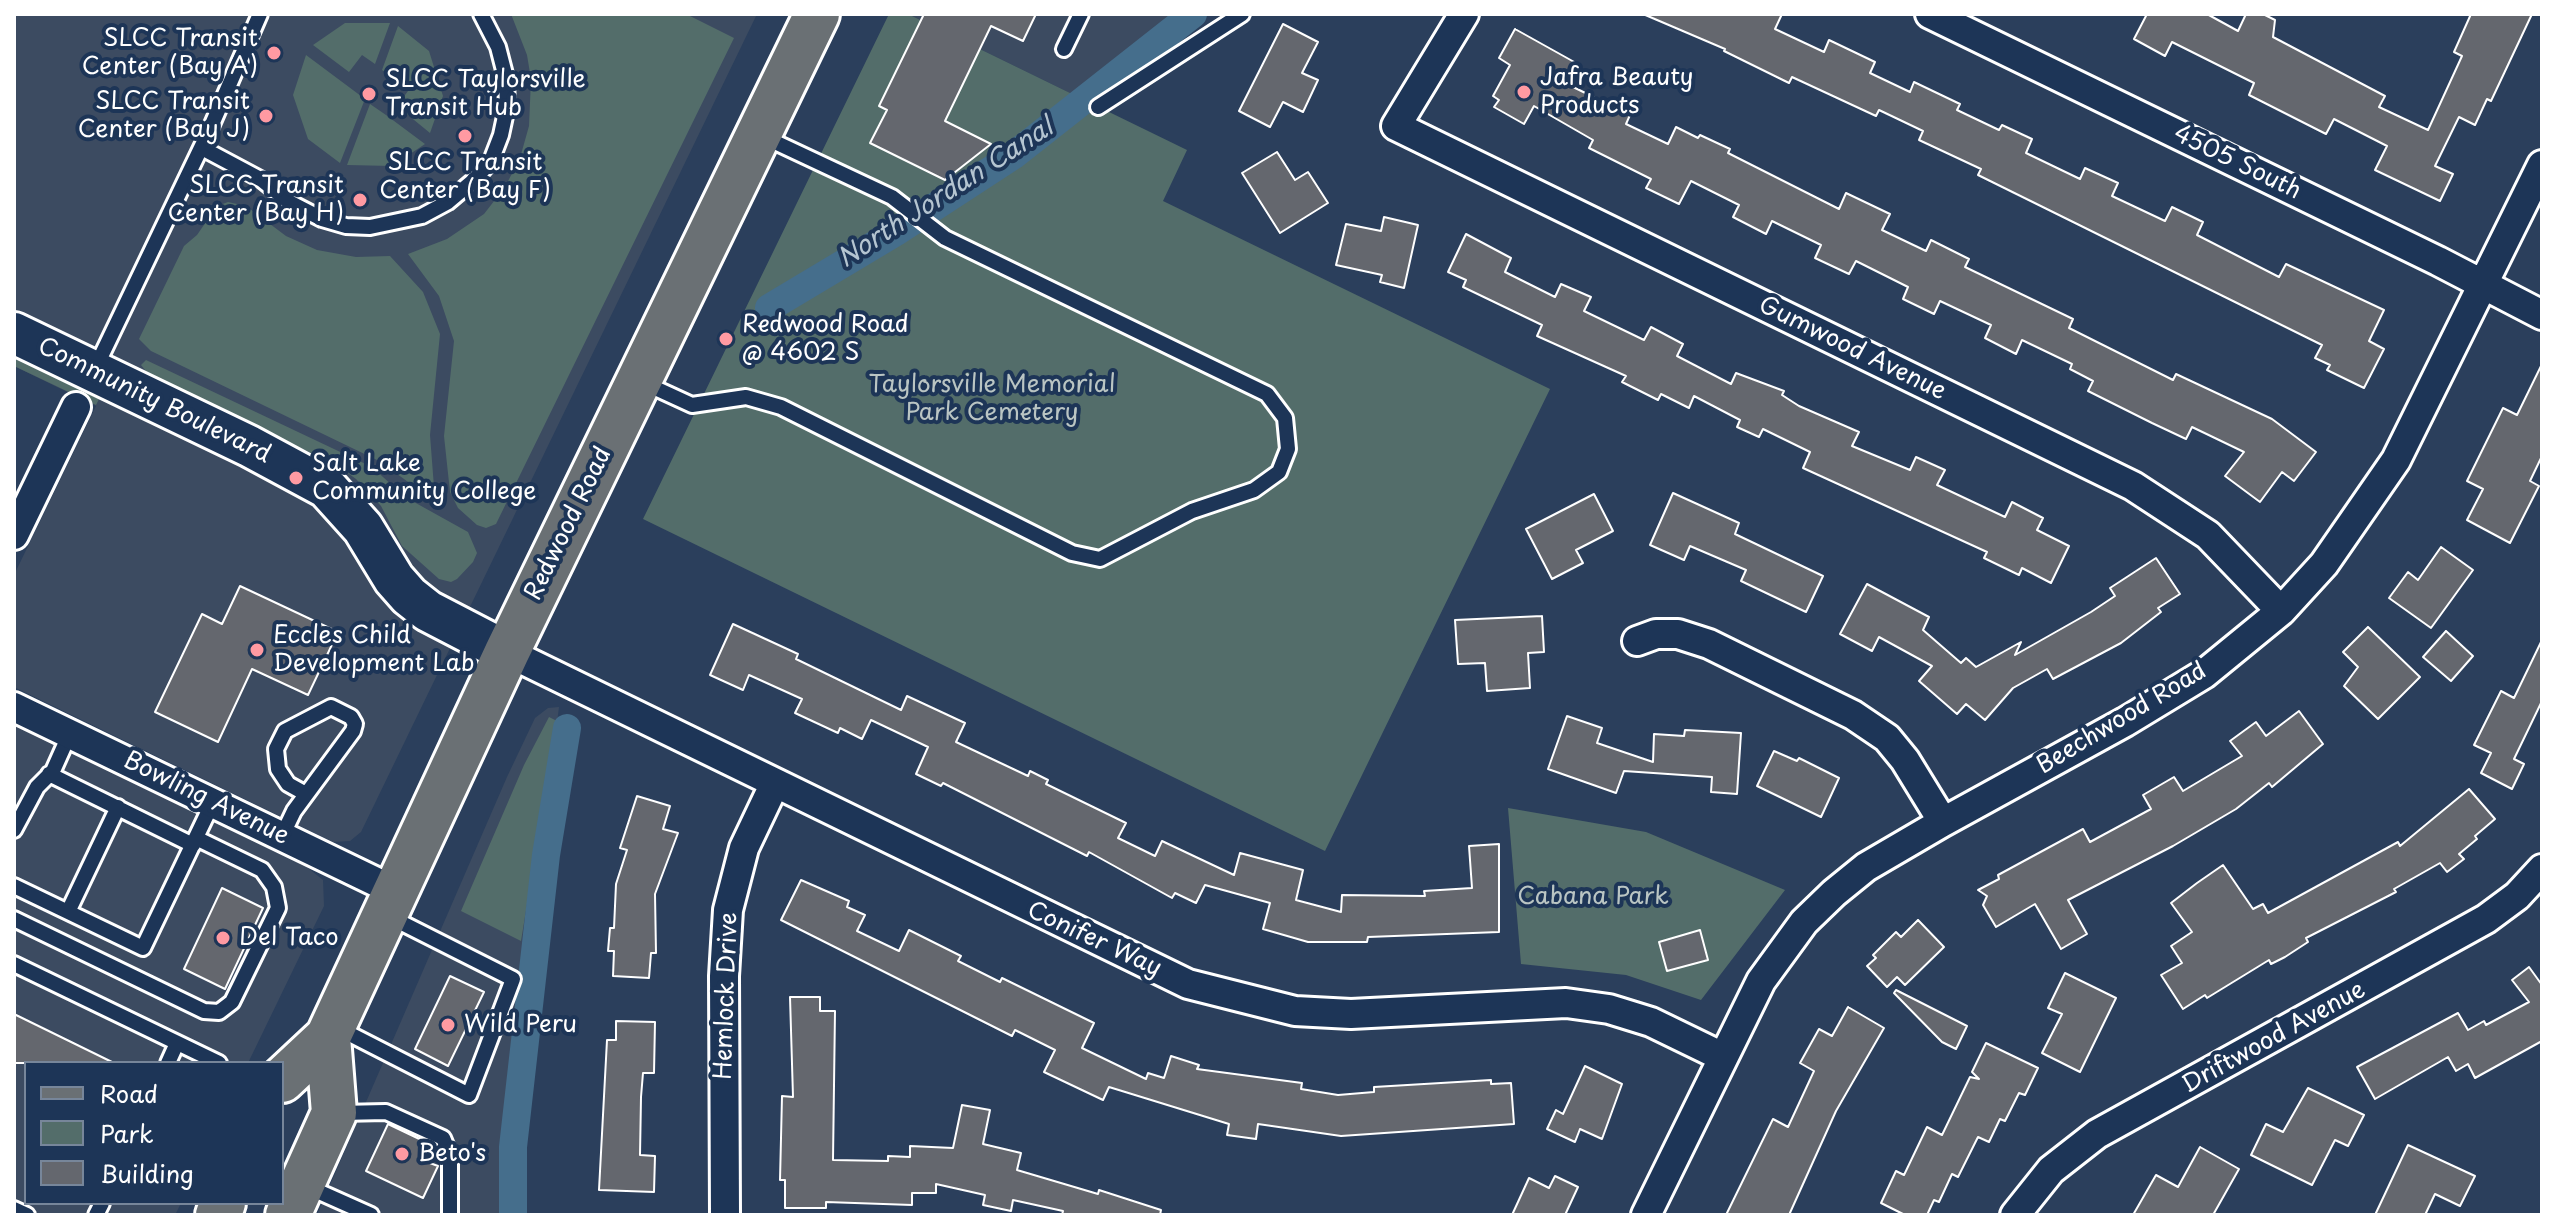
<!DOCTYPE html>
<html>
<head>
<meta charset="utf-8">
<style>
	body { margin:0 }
	#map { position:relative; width:2556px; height:1229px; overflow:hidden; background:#2b3f5c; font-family:"Playpen Sans",sans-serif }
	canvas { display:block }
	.frame { position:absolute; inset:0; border:16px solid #fff; pointer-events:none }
	.legend { position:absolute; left:24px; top:1061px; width:260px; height:144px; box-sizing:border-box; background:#1d3557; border:2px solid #77869a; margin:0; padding:10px 14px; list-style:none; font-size:24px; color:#fff }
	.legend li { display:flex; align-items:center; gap:16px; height:40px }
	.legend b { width:40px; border:2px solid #77869a }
</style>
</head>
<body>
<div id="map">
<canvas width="2556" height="1229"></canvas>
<div class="frame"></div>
<ul class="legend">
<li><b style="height:10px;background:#6a7074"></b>Road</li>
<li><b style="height:22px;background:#536d6a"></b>Park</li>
<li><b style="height:22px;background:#64676e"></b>Building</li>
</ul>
</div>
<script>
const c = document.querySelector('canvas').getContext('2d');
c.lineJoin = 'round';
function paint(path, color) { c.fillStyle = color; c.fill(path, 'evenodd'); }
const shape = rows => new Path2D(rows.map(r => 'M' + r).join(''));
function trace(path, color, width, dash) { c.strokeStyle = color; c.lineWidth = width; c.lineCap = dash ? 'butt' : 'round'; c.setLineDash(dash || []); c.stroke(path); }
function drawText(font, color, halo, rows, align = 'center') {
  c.font = font + ' "Playpen Sans",sans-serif'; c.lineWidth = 8; c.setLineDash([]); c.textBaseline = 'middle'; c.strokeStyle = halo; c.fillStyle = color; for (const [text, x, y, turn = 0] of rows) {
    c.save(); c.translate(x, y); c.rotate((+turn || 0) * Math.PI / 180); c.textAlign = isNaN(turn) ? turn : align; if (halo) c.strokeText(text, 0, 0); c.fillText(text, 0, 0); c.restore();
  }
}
paint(shape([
	[14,14,757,14,361,832,350,841,333,842,14,687,14,575,96,406,14,366],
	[908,14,1175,14,1072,94],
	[559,707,503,1145,503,1215,317,1215,507,777,535,718,548,708],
	[14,724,303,864,323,880,324,906,248,1063,26,1063,26,1203,181,1203,175,1215,14,1215]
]), '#3c4b61');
paint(shape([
	[511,14,686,14,734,38,496,524,486,528,477,525,458,508,450,492,444,436,454,341,439,296,408,254,447,239,484,214,505,187,520,158,529,126,531,79,527,55],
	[889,14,908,14,1187,150,1163,201,1550,389,1325,851,643,519],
	[345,23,390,23,375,64,362,55,349,72,313,45],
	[398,26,429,51,443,96,430,133,397,106,408,91,396,81,401,74,393,68,388,74,382,70],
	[306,55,365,99,340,163,308,139,293,95],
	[370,104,386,115,425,144,392,166,347,165],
	[228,202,246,206,286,236,317,250,356,257,390,256,423,292,440,334,430,435,434,487,429,497,379,461,151,351,139,339,184,246,197,235,217,206],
	[14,357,99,399,96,405,14,366],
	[146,360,372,467,405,497,468,532,477,553,473,562,457,579,451,582,439,579,402,546,381,506,356,479,338,466,149,375,141,365],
	[549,717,557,721,521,941,461,911,524,765],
	[1508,808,1646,832,1785,890,1701,1000,1626,975,1521,964]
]), '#536d6a');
trace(shape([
	[769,308,896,232,1014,155,1193,14],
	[513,1215,513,1147,546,855,567,728]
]), '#456e8c', 28);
const building = shape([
	[924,14,1036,14,1023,41,991,26,945,121,991,144,945,180,870,143,887,110,879,106,924,14],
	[1643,14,1782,14,1775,29,1824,52,1829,40,1875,62,1870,73,1910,92,1914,82,1960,104,1957,110,1999,130,2002,125,2032,139,2026,153,2080,179,2085,168,2118,183,2112,196,2165,221,2172,207,2203,222,2197,235,2279,277,2286,264,2384,310,2369,341,2384,349,2364,388,2327,370,2330,365,2315,358,2322,345,1978,175,1981,169,1919,140,1923,131,1879,110,1876,116,1792,77,1789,83,1724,51,1725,49,1643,14],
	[2147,14,2207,14,2238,31,2246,14,2263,14,2275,20,2273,37,2385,96,2379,107,2428,130,2462,56,2454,52,2471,14,2532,14,2491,101,2487,99,2475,125,2459,117,2435,166,2453,174,2440,201,2375,170,2387,146,2334,119,2326,134,2249,95,2254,83,2172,42,2165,56,2134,39,2147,14],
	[1283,24,1318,42,1302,73,1318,80,1303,112,1283,102,1270,127,1239,111,1283,24],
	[1515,29,1576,63,1565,83,1630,115,1626,124,1668,144,1676,127,1698,138,1700,135,1730,149,1728,153,1839,209,1846,193,1890,214,1882,230,1926,251,1931,240,1969,259,1965,267,2073,319,2069,328,2173,380,2176,374,2272,419,2316,452,2294,481,2282,472,2260,502,2225,476,2244,452,2192,427,2186,439,2152,423,2088,391,2093,381,2070,369,2072,364,2022,340,2016,354,1985,338,1991,325,1940,301,1934,314,1903,299,1908,287,1856,261,1849,274,1815,258,1821,245,1772,221,1766,234,1733,217,1739,205,1691,181,1679,204,1646,188,1651,179,1589,148,1593,140,1534,106,1524,124,1494,107,1499,100,1493,96,1510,65,1499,58,1515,29],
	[1277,152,1295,180,1308,172,1328,203,1280,233,1242,173,1277,152],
	[1384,217,1418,225,1404,288,1380,282,1382,275,1336,265,1346,224,1381,231,1384,217],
	[1466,234,1511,258,1505,272,1555,297,1561,284,1591,297,1584,311,1644,340,1651,327,1683,344,1677,356,1731,384,1736,373,1784,391,1782,395,1799,406,1859,432,1852,446,1910,470,1916,457,1945,470,1937,485,2005,517,2012,502,2043,518,2037,530,2069,546,2051,583,2022,568,2019,575,1984,558,1987,552,1803,468,1810,452,1763,429,1759,437,1737,427,1740,420,1694,396,1689,408,1661,394,1658,400,1622,382,1626,376,1537,336,1542,325,1463,287,1466,280,1448,272,1466,234],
	[2542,364,2542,456,2530,481,2539,486,2510,543,2467,520,2483,489,2467,481,2503,408,2517,415,2542,364],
	[1673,493,1739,523,1735,534,1823,576,1806,612,1741,581,1746,570,1690,546,1684,560,1650,545,1673,493],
	[1594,494,1613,531,1576,550,1583,563,1552,579,1526,529,1594,494],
	[2441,547,2473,570,2431,628,2389,598,2408,572,2418,580,2441,547],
	[2156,558,2180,594,2158,608,2161,612,2121,643,2053,679,2047,669,2013,688,1985,720,1966,704,1957,714,1919,681,1932,666,1879,637,1872,651,1840,634,1867,584,1929,617,1923,630,1961,663,1966,658,1976,667,2021,642,2015,655,2091,612,2115,596,2110,588,2156,558],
	[240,586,338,632,308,695,252,669,218,742,155,712,202,614,222,624,240,586],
	[1542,616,1544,652,1528,653,1530,688,1487,691,1485,663,1458,664,1455,620,1542,616],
	[733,624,798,654,796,659,901,710,907,696,965,723,956,742,1028,776,1030,771,1048,780,1046,784,1126,823,1118,838,1155,856,1162,841,1234,875,1240,853,1303,870,1296,900,1341,912,1342,895,1425,896,1424,891,1472,888,1469,846,1499,844,1499,932,1368,937,1367,942,1308,942,1263,929,1270,903,1205,885,1196,903,1175,893,1172,898,1089,852,1087,856,943,783,941,786,916,774,928,747,871,720,862,739,840,728,838,733,795,713,802,699,749,675,743,690,710,675,733,624],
	[2368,627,2420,677,2378,719,2344,686,2358,667,2343,652,2368,627],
	[2446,631,2473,656,2451,681,2423,657,2446,631],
	[2542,640,2542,701,2514,759,2524,764,2512,789,2481,773,2491,753,2474,745,2501,691,2514,698,2542,640],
	[2299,711,2323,744,2272,787,2269,783,2236,809,2173,846,2068,900,2087,934,2061,949,2035,904,1996,927,1983,905,1987,896,1978,890,1999,879,1998,875,2083,829,2090,842,2151,809,2143,795,2174,777,2183,791,2242,756,2230,741,2256,722,2266,736,2299,711],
	[1567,716,1602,728,1597,743,1653,762,1654,734,1684,736,1685,730,1741,733,1737,794,1711,792,1712,777,1624,771,1616,793,1548,769,1567,716],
	[1774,751,1797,761,1799,758,1839,778,1821,817,1757,786,1774,751],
	[2469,789,2495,819,2475,836,2477,839,2459,854,2464,859,2447,872,2440,863,2394,889,2396,892,2306,938,2308,942,2285,957,2271,964,2269,960,2207,998,2205,995,2183,1009,2161,975,2182,963,2171,946,2192,932,2171,903,2197,883,2223,865,2253,909,2263,904,2268,913,2398,842,2400,846,2469,789],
	[637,796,670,806,663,829,678,833,655,894,656,953,651,953,649,978,613,976,614,951,608,951,610,928,614,928,616,884,627,850,620,848,637,796],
	[801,880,849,901,847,907,865,915,857,931,899,951,909,930,961,956,958,961,1000,982,1002,978,1094,1023,1082,1048,1146,1079,1148,1073,1164,1078,1171,1056,1199,1065,1197,1069,1302,1083,1301,1089,1338,1095,1374,1092,1374,1087,1491,1080,1491,1084,1511,1083,1514,1124,1341,1136,1258,1124,1256,1139,1227,1135,1229,1124,1109,1087,1103,1100,1044,1072,1055,1050,1015,1030,1012,1036,781,920,801,880],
	[222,888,263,908,225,989,184,969,222,888],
	[1918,920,1944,947,1905,985,1897,977,1887,987,1867,966,1876,958,1873,955,1896,932,1901,937,1918,920],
	[1700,930,1708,960,1667,971,1659,942,1700,930],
	[2529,967,2542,985,2542,1041,2475,1078,2468,1064,2456,1071,2448,1057,2375,1099,2357,1067,2458,1013,2468,1030,2484,1021,2486,1025,2529,1002,2512,980,2529,967],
	[2065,973,2116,998,2080,1072,2042,1053,2062,1014,2048,1008,2065,973],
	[450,976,484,992,448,1066,415,1049,450,976],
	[1896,990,1967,1026,1956,1049,1942,1042,1894,993,1896,990],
	[790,997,820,997,820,1011,835,1011,833,1160,888,1161,888,1156,910,1157,910,1146,953,1148,962,1105,990,1110,983,1144,1021,1153,1017,1170,1098,1194,1099,1190,1161,1210,1160,1215,1062,1215,1063,1211,1013,1200,1011,1211,983,1205,985,1195,936,1184,936,1193,912,1193,912,1205,826,1202,826,1208,785,1208,785,1180,780,1180,782,1096,793,1097,790,997],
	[1848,1007,1884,1028,1836,1111,1789,1215,1726,1215,1773,1119,1788,1127,1814,1071,1800,1063,1819,1029,1832,1036,1848,1007],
	[14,1014,114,1063,14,1063,14,1014],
	[616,1021,655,1022,654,1073,643,1073,641,1097,640,1155,655,1156,654,1192,599,1190,607,1040,616,1040,616,1021],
	[1986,1043,2038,1068,2025,1095,2019,1093,2005,1121,2000,1119,1989,1142,1978,1137,1958,1177,1952,1174,1939,1202,1934,1200,1927,1215,1905,1215,1881,1203,1896,1171,1904,1175,1927,1127,1942,1135,1970,1077,1979,1079,1972,1072,1986,1043],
	[1585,1066,1622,1084,1602,1139,1580,1129,1575,1142,1547,1129,1556,1110,1563,1114,1585,1066],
	[2308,1088,2364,1115,2348,1146,2335,1140,2312,1185,2251,1155,2266,1124,2283,1132,2308,1088],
	[388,1124,434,1146,427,1162,438,1166,423,1198,366,1171,388,1124],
	[2408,1145,2475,1176,2460,1206,2435,1194,2425,1215,2375,1215,2408,1145],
	[2200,1147,2239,1169,2213,1215,2133,1215,2156,1175,2178,1187,2200,1147],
	[1555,1176,1578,1187,1565,1215,1512,1215,1529,1178,1549,1188,1555,1176]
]);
paint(building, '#64676e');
trace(building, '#fff', 2);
const lane = shape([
	[1064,49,1081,14],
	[1098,107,1242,14],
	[202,148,262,180,289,202,322,219,346,226,370,227,422,216,448,202,474,180,491,161,501,135,507,107,506,78,498,47,481,14],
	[94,371,210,129,260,14],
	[642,382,692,405,746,397,781,407,1072,553,1100,559,1192,511,1254,490,1279,472,1288,449,1285,418,1267,394,945,238,892,197,762,136],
	[49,774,193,845],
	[14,830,37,787,53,771,70,733],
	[282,836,294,811,353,731,355,724,351,717,331,707,285,731,276,749,278,769,288,784,306,794],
	[14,886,143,948,213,802],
	[68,912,118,807],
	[14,919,204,1011,219,1012,232,1002,278,908,274,887,262,870,196,838],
	[14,964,219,1063],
	[336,1027,469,1095,513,979,390,917],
	[168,1063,177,1043],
	[340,1113,386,1112,443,1138,450,1155,450,1215],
	[306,1186,371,1215],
	[14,1209,27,1215],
	[96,1215,102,1203]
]);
const street = shape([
	[1464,14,1396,126,2133,486,2208,535,2281,611],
	[1930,14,2438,261,2542,315],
	[14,535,76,407],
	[1637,641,1656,634,1678,634,1709,644,1853,715,1887,738,1905,760,1943,822],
	[507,652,1188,984,1295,1011,1351,1014,1566,1003,1609,1009,1651,1022,1723,1057],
	[14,707,397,892],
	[725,1215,724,976,728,910,744,848,774,785],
	[1646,1215,1761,981,1804,922,1834,893,1866,867,1943,822,2125,722,2204,674,2281,611,2324,564,2396,460,2542,165],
	[2015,1215,2051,1170,2097,1134,2486,919,2517,896,2542,869]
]);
const secondary = shape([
	[14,333,249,446,327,488,363,528,394,579,409,596,428,611,507,652]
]);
const primary = shape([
	[282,1080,328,1037,507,652,817,14],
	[218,1215,223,1203],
	[288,1215,334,1113,328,1037]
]);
trace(lane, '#fff', 20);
trace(street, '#fff', 34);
trace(secondary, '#fff', 46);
trace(primary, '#fff', 50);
trace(lane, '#1d3557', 14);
trace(street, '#1d3557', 28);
trace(secondary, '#1d3557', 40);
trace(primary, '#6a7074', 44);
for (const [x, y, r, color] of [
	[274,53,8,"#ff9aa2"],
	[1524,92,8,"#ff9aa2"],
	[369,94,8,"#ff9aa2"],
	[266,116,8,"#ff9aa2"],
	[465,136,8,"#ff9aa2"],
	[360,200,8,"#ff9aa2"],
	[726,339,8,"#ff9aa2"],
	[296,478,8,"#ff9aa2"],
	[257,650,8,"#ff9aa2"],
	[223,938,8,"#ff9aa2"],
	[448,1025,8,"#ff9aa2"],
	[402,1154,8,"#ff9aa2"]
]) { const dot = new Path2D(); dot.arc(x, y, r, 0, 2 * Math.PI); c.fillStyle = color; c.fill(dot); trace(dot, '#1d3557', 3); }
drawText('24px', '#fff', '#1d3557', [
	["SLCC Transit",258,39,"right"],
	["Center (Bay A)",258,67,"right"],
	["Jafra Beauty",1540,78],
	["Products",1540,106],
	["SLCC Taylorsville",385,80],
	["Transit Hub",385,108],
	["SLCC Transit",250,102,"right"],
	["Center (Bay J)",250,130,"right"],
	["SLCC Transit",465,163,"center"],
	["Center (Bay F)",465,191,"center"],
	["SLCC Transit",344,186,"right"],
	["Center (Bay H)",344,214,"right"],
	["Redwood Road",742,325],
	["@ 4602 S",742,353],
	["Salt Lake",312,464],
	["Community College",312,492],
	["Eccles Child",273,636],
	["Development Lab",273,664],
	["Del Taco",239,938],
	["Wild Peru",464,1025],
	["Beto's",418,1154]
], 'left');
drawText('24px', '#fff', '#1d3557', [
	["4505 South",2237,163,26],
	["Gumwood Avenue",1852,349,26],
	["Community Boulevard",154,401,26],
	["Redwood Road",569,524,-64],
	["Beechwood Road",2122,719,-31],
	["Bowling Avenue",206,799,26],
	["Conifer Way",1094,940,25],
	["Hemlock Drive",727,996,-88],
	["Driftwood Avenue",2274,1038,-29]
]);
drawText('24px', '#bac5c3', '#1d3557', [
	["Taylorsville Memorial",992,385],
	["Park Cemetery",992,413],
	["Cabana Park",1593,897]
]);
drawText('italic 26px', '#b5c5d1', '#1d3557', [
	["North Jordan Canal",946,194,-33]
]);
</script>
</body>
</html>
